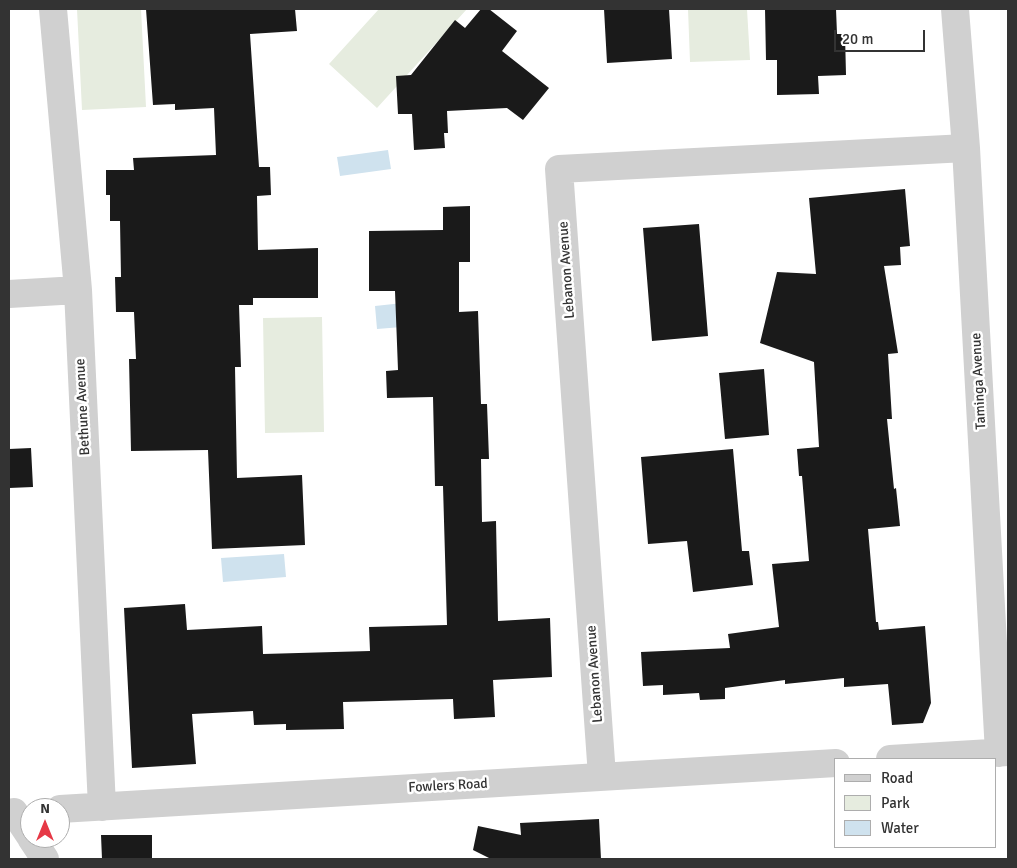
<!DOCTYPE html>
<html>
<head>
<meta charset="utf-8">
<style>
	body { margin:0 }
	#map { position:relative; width:1017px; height:868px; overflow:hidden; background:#fff; font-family:Signika,sans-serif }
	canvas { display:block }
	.frame { position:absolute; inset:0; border:10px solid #333; pointer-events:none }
	.legend { position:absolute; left:834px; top:758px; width:162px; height:90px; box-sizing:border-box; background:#fff; border:1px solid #adadad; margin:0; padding:6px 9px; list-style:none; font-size:15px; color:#333 }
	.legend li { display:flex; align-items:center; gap:10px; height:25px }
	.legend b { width:25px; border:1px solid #adadad }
	.north { position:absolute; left:20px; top:798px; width:50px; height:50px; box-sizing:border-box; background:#fff; border:1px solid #adadad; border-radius:50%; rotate:0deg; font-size:14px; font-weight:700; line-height:20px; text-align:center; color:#333 }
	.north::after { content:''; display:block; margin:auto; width:18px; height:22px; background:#e63946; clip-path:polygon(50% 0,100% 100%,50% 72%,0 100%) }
	.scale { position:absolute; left:834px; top:30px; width:91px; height:22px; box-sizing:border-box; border:2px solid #333; border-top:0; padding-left:6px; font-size:15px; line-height:18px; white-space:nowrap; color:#333; -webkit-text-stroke:4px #fff; paint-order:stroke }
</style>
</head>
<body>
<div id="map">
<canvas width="1017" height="868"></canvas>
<div class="frame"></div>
<ul class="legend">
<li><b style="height:6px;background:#d0d0d0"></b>Road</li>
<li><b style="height:14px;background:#e6ecdf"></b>Park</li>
<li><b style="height:14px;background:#cfe2ee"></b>Water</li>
</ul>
<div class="north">N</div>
<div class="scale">20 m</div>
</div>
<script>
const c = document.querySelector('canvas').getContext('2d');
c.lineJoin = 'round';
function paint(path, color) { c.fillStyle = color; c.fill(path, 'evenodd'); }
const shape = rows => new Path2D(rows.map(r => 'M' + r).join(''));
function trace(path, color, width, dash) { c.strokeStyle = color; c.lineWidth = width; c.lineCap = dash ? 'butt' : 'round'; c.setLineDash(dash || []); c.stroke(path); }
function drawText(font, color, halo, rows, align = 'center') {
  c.font = font + ' Signika,sans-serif'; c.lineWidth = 5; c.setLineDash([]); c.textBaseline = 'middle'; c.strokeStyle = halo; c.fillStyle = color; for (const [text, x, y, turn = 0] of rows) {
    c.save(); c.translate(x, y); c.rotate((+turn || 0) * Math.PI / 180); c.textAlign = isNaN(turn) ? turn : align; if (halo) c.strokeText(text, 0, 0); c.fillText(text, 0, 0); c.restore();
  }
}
paint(shape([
	[77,9,141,9,146,107,82,110],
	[379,9,467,9,377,108,329,64],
	[688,9,747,9,750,60,690,62],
	[322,317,324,432,265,433,263,318]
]), '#e6ecdf');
paint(shape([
	[388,150,391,169,340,176,337,157],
	[412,302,414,326,377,329,375,306],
	[284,554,286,577,223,582,221,558]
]), '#cfe2ee');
paint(shape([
	[146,9,295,9,297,31,250,34,259,167,270,167,271,195,257,196,258,250,318,248,318,298,253,298,253,305,239,305,241,367,235,367,237,478,302,475,305,545,212,549,208,450,131,451,129,359,136,359,134,312,116,312,115,277,121,277,120,221,110,221,110,195,106,195,106,170,134,170,133,158,216,155,214,108,175,110,175,104,153,105],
	[481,9,489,9,517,31,502,51,549,88,523,120,507,108,447,111,448,133,444,133,445,148,414,150,412,114,398,114,396,76,411,75,455,20,465,28],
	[604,9,669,9,672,59,607,63],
	[765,9,836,9,837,34,845,34,846,75,818,76,819,94,777,95,777,60,766,60],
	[905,189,910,246,900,247,901,265,884,266,898,353,888,354,892,419,887,419,894,489,896,488,900,526,868,529,876,622,878,622,879,630,925,626,931,703,923,723,892,725,888,684,844,687,844,678,785,684,785,680,725,688,725,699,700,700,699,693,663,695,663,685,643,686,641,652,730,648,728,634,779,627,772,564,809,561,802,476,799,476,797,449,819,447,814,362,760,343,777,272,816,274,809,198],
	[470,206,470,262,459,262,459,312,478,311,481,404,487,404,489,459,481,459,482,522,496,521,498,621,550,618,552,677,493,680,495,717,454,719,453,699,343,702,344,729,286,730,286,724,254,725,253,711,192,714,196,764,132,768,124,608,185,604,187,630,262,626,263,654,370,651,369,627,447,625,443,486,435,486,433,397,387,398,386,371,398,370,395,291,369,291,369,231,443,230,443,207],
	[699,224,708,336,652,341,643,228],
	[764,369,769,435,725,439,719,373],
	[31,448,33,487,9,488,9,449],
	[733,449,742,551,749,551,753,585,693,592,687,541,648,544,641,457],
	[599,819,601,859,491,859,473,850,478,826,521,835,520,823],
	[101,835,152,835,152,859,102,859]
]), '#1a1a1a');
trace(shape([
	[53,9,78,290,102,807],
	[955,9,966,148,999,753],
	[9,294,78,290],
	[890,759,1008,752],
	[602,776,559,169,966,148],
	[60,809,836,763],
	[14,812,30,836],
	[31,838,45,859]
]), '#d0d0d0', 28);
drawText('14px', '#333', '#fff', [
	["Lebanon Avenue",567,270,-94],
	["Taminga Avenue",979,381,-93],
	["Bethune Avenue",83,407,-93],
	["Lebanon Avenue",595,674,-94],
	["Fowlers Road",448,786,-3]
]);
</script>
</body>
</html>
